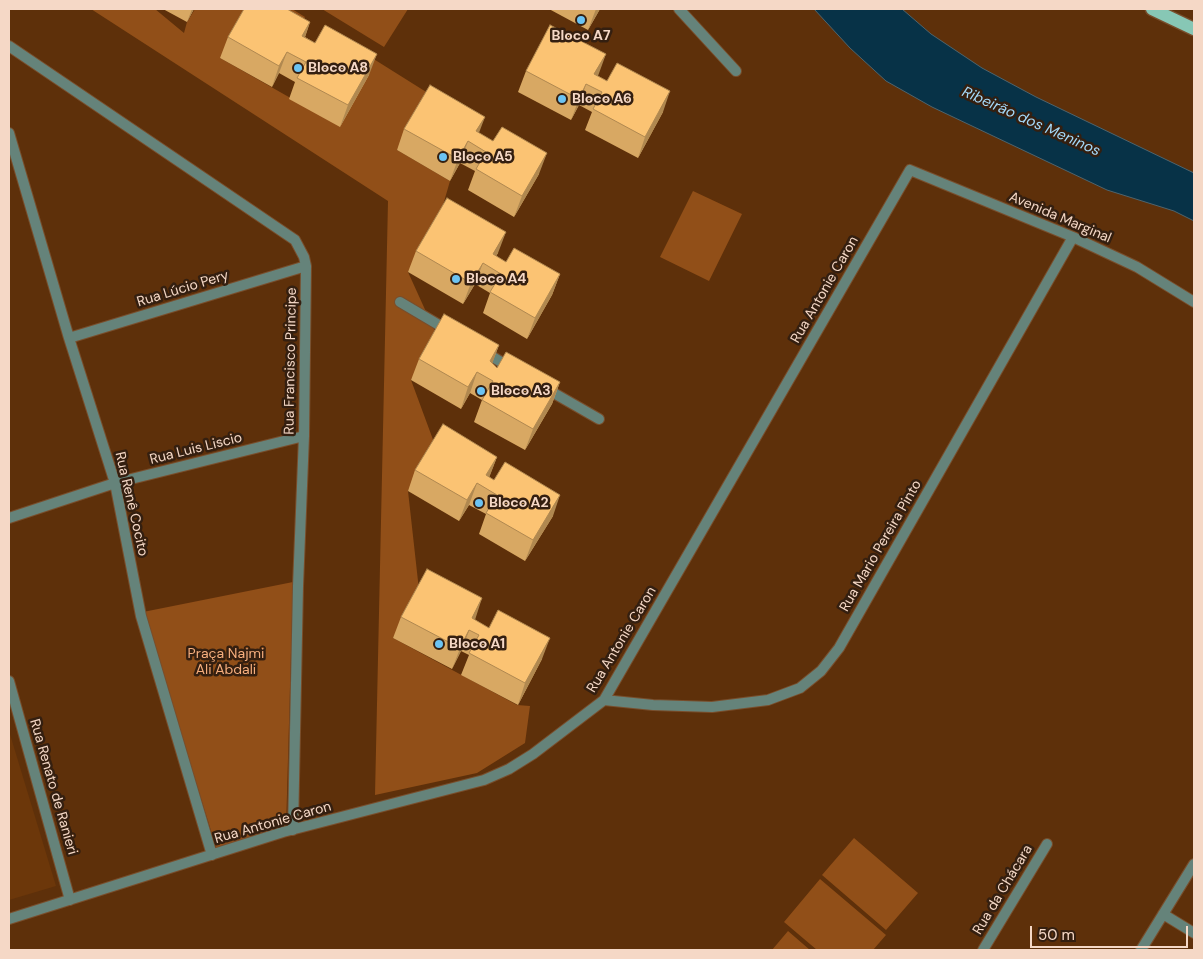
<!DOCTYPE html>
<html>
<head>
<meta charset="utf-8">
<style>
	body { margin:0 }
	#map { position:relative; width:1203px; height:959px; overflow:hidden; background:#5e300a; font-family:"DM Sans",sans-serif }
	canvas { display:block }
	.frame { position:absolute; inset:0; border:10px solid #f5d8c6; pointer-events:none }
	.scale { position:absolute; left:1030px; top:926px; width:158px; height:22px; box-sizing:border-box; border:2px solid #f5d8c6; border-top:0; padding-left:6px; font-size:15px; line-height:18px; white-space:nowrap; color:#f5d8c6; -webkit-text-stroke:4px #341f10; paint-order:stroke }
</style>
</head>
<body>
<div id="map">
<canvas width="1203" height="959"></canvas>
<div class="frame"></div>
<div class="scale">50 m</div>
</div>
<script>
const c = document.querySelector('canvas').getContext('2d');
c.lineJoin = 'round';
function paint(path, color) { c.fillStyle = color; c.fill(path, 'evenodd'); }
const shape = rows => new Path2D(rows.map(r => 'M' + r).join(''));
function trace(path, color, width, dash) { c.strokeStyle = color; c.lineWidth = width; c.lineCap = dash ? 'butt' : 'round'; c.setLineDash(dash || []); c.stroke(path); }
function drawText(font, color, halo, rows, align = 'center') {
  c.font = font + ' "DM Sans",sans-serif'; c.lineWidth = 5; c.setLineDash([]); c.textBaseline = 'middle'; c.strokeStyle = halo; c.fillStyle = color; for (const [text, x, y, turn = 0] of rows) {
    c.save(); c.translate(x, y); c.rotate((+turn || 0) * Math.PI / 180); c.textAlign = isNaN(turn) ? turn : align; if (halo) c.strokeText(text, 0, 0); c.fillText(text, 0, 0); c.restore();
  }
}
paint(shape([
	[9,731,56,886,9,900]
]), '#6c370a');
paint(shape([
	[91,9,155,9,184,33,187,22,195,9,292,9,305,17,292,37,220,58,340,126,337,36,431,95,397,150,450,181,439,219,408,272,437,336,411,380,435,445,408,491,419,590,393,638,517,705,530,706,525,743,477,773,375,795,388,201],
	[322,9,408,9,384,47],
	[693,191,742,214,709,281,660,257],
	[293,582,286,829,217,850,143,612],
	[854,838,918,893,886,930,822,875],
	[820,879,886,935,873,950,817,950,784,922],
	[788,931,810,950,772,950]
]), '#914f18');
const water = shape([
	[814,9,902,9,931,34,982,68,1036,97,1194,173,1194,221,1174,211,1107,190,932,107,886,81,850,48,814,9]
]);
paint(water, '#073247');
trace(water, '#4e646d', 1);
const service = shape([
	[983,950,1047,844]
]);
const minor = shape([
	[679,9,736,71],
	[9,46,295,240,304,257,306,266,304,436,298,586,293,830],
	[9,133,69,338,115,483,141,616,212,855],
	[400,302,449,331],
	[69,338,306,266],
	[483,351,511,368],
	[545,388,599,419],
	[9,518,115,483,304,436],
	[9,681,70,900],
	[604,700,653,705,712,707,768,700,800,688,821,671,839,648,1073,237],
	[1163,914,1194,933],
	[9,919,283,832,484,780,509,769,533,754,604,700,910,170,1073,237,1137,267,1194,302],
	[1141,950,1194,864]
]);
const primary = shape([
	[1152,9,1194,29]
]);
trace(service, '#794e2c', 12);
trace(minor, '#794e2c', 12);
trace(primary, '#794e2c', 15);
trace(service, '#65837a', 10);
trace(minor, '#65837a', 10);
trace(primary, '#87c7b5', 12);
paint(shape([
	[163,9,194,9,187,22],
	[549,9,600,9,588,30],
	[310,22,305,37,369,75,340,127,289,99,295,82,279,73,272,87,220,58,228,37],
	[526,71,598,76,663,112,638,158,585,130,592,112,579,105,571,120,518,92],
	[404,129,479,133,539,174,514,217,468,190,475,171,460,163,450,181,397,150],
	[416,251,498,253,496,256,506,262,560,274,552,295,527,339,483,313,490,293,475,284,463,304,408,272],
	[499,345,492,363,497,368,560,382,552,404,525,450,474,422,482,400,470,393,461,409,411,380,419,359],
	[497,457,489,477,553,516,525,561,479,534,486,514,469,505,459,521,408,491,415,470],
	[401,617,475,620,542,659,518,705,461,675,469,655,461,651,452,669,393,638]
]), '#d8a863');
paint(shape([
	[192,9,194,9,187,22],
	[596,9,600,9,588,30],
	[310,22,303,43,294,57,302,36],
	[287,52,279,73,272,87,279,66],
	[377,54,369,75,340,127,348,105],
	[606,54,598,76,592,87,594,74],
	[586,84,579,105,571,120,579,99],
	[670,91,663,112,638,158,645,137],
	[485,117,477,138,476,131],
	[468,141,460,163,450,181,458,159],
	[547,153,539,174,514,217,522,196],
	[506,232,498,253,490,267,493,254],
	[483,263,475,284,463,304,471,283],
	[560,274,552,295,527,339,535,318],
	[499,345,491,367,490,361],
	[477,372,470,393,461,409,468,387],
	[560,382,552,404,525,450,533,429],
	[497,457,489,478,486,475],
	[477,483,469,505,459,521,467,500],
	[560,495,553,516,525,561,533,540],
	[482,598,475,620,469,631,461,651,452,669,472,618],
	[550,638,542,659,518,705,525,683]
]), '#b08850');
const building = shape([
	[244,9,287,9,310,22,302,36,315,43,325,25,377,54,348,105,297,78,306,62,287,52,279,66,228,37,244,9],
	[550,25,606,54,594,74,607,81,617,63,670,91,645,137,593,109,602,92,586,84,579,99,526,71,550,25],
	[430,85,485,117,476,131,493,141,502,127,547,153,522,196,476,169,486,152,468,141,458,159,404,129,430,85],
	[447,198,506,232,493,254,506,262,514,248,560,274,535,318,490,292,501,274,483,263,471,283,416,251,447,198],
	[444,314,499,345,490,361,497,368,506,352,560,382,533,429,482,400,493,381,477,372,468,387,419,359,444,314],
	[443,424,497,457,486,475,494,480,505,462,560,495,533,540,486,513,497,495,477,483,467,500,415,470,443,424],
	[427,569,482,598,472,618,489,628,498,610,550,638,525,683,469,653,479,635,469,630,460,648,401,617,427,569]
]);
paint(building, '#fbc373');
trace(building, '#b08850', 1);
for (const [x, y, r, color] of [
	[581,20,5,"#6cc3f2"],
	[298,68,5,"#6cc3f2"],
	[562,99,5,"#6cc3f2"],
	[443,157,5,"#6cc3f2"],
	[456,279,5,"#6cc3f2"],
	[481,391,5,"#6cc3f2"],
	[479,503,5,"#6cc3f2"],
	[439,644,5,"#6cc3f2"]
]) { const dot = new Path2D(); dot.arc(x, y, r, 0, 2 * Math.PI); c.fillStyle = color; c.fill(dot); trace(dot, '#341f10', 2); }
drawText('bold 14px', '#f5d8c6', '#341f10', [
	["Bloco A7",581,36,"center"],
	["Bloco A8",308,68],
	["Bloco A6",572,99],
	["Bloco A5",453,157],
	["Bloco A4",466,279],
	["Bloco A3",491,391],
	["Bloco A2",489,503],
	["Bloco A1",449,644]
], 'left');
drawText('14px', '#f5d8c6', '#341f10', [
	["Avenida Marginal",1060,218,23],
	["Rua Lúcio Pery",183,289,-17],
	["Rua Antonie Caron",825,290,-60],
	["Rua Francisco Principe",291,361,-89],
	["Rua Luis Liscio",196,449,-14],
	["Rua Renê Cocito",131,504,77],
	["Rua Mario Pereira Pinto",881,546,-60],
	["Rua Antonie Caron",622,640,-59],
	["Rua Renato de Ranieri",53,787,74],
	["Rua Antonie Caron",273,823,-16],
	["Rua da Chácara",1003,890,-59]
]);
drawText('14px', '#f6ae7d', '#341f10', [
	["Praça Najmi",226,654],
	["Ali Abdali",226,670]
]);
drawText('italic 15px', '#a4d9f9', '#341f10', [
	["Ribeirão dos Meninos",1031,122,24]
]);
</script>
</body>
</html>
